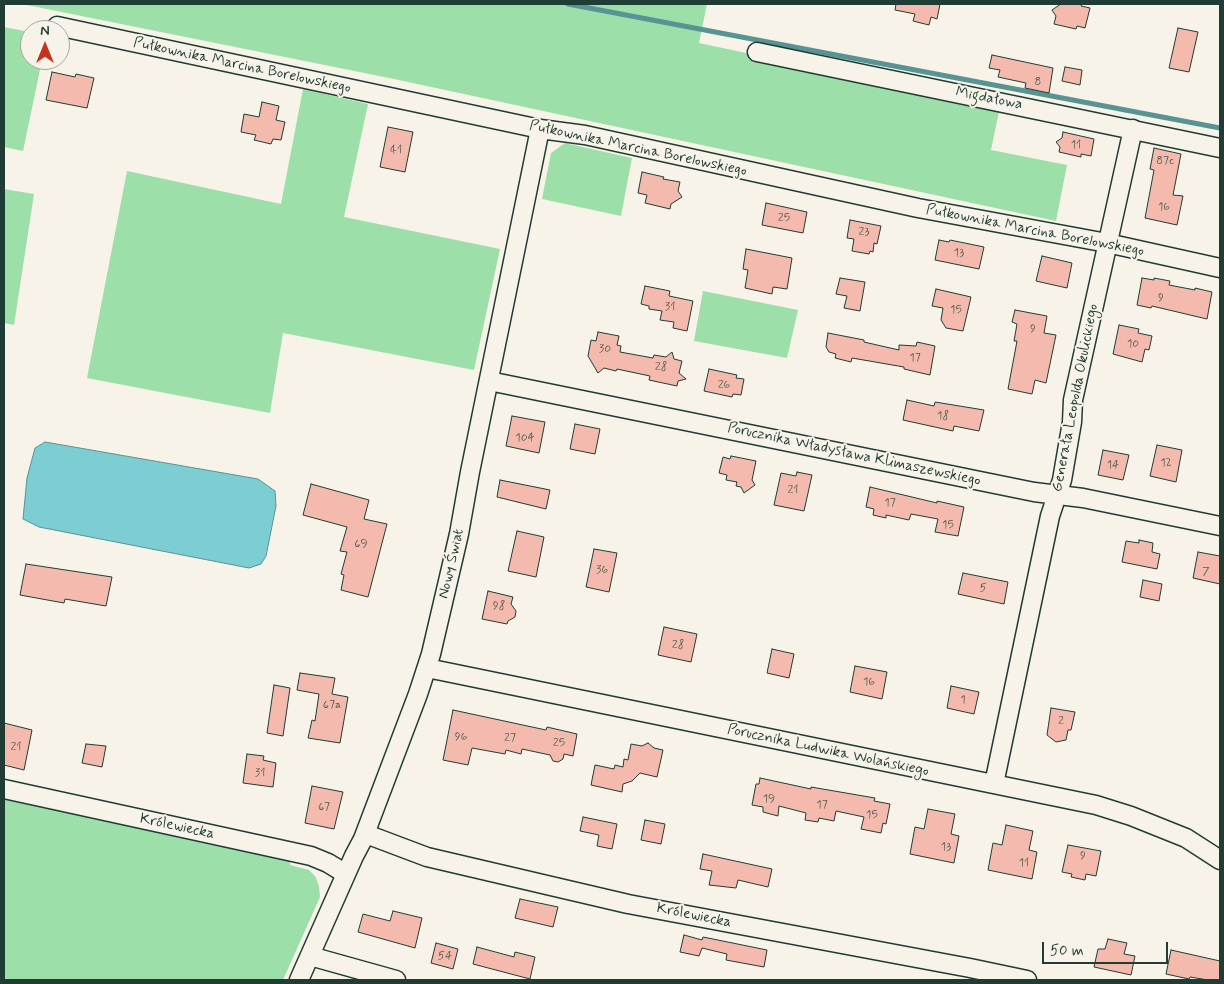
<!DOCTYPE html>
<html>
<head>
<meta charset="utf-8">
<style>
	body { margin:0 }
	#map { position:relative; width:1224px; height:984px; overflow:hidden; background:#f7f3e8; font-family:Mynerve,sans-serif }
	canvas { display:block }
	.frame { position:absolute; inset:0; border:5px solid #1f3d34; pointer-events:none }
	.north { position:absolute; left:20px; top:20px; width:50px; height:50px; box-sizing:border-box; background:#f7f3e8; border:1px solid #a1aaa0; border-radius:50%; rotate:0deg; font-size:14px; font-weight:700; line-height:20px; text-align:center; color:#1f3d34 }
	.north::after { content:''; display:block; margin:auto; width:18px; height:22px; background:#c8321e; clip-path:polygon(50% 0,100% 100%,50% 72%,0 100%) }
	.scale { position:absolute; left:1042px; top:942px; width:126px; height:22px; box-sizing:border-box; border:2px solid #1f3d34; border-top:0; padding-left:6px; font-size:15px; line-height:18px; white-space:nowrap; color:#1f3d34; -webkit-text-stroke:4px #f7f3e8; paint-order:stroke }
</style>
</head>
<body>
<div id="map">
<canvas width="1224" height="984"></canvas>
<div class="frame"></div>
<div class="north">N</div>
<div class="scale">50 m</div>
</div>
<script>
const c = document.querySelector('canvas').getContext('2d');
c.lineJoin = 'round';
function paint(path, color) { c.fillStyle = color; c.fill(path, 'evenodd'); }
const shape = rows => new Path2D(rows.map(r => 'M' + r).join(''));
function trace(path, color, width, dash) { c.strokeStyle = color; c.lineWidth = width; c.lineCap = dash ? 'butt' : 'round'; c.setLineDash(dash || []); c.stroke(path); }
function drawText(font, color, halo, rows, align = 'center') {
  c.font = font + ' Mynerve,sans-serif'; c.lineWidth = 4; c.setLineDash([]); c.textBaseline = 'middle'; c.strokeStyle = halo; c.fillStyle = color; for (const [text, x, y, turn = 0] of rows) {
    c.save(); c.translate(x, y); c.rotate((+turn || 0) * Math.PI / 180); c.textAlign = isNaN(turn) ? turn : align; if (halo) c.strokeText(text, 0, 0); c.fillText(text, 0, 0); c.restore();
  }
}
paint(shape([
	[22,4,707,4,699,43,1000,107,991,150,1067,165,1056,221,394,79],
	[4,27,30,32,30,60,42,60,23,151,4,147],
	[303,89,368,104,344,217,500,249,474,370,283,333,270,413,87,378,127,171,281,204],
	[565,143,632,158,621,216,542,199,551,153],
	[4,189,34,194,14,325,4,323],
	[703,291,798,310,787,358,694,341],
	[4,797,290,861,290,865,309,870,315,876,319,886,320,897,283,980,4,980]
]), '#9cdfa9');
const water = shape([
	[45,442,258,479,275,491,276,506,266,556,261,564,249,568,39,527,23,519,27,478,35,448,45,442]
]);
paint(water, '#7cced2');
trace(water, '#579493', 1);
trace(shape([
	[568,4,1220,128]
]), '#579493', 5);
const building = shape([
	[896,4,940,4,937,19,931,17,929,25,913,21,915,14,895,10,896,4],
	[1061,4,1082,4,1081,6,1090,8,1085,28,1077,26,1076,29,1054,24,1056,16,1052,10,1061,4],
	[1178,28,1198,32,1189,72,1169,68,1178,28],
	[992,55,1053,68,1049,93,1025,88,1026,83,998,77,1000,70,989,68,992,55],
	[1065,67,1082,70,1080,85,1062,81,1065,67],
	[52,72,75,77,76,74,94,78,87,108,46,100,52,72],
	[262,102,279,106,276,120,285,122,281,140,273,139,271,144,254,140,256,135,241,132,244,114,259,117,262,102],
	[388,127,413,132,405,172,380,167,388,127],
	[1063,132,1094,139,1091,156,1081,154,1081,157,1059,152,1060,147,1056,142,1062,138,1063,132],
	[1154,148,1181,154,1173,195,1183,196,1177,225,1145,218,1154,170,1150,169,1154,148],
	[642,172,664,177,663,179,680,182,678,191,682,197,671,204,670,209,645,203,647,195,638,193,642,172],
	[766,203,807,212,803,233,762,225,766,203],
	[850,220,881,226,877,244,874,243,873,252,870,251,869,254,852,251,854,239,847,238,850,220],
	[939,240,949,242,950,240,984,247,979,269,935,260,939,240],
	[746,249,792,258,787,289,773,287,772,294,745,288,748,270,743,269,746,249],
	[1042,256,1072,263,1067,288,1036,281,1042,256],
	[840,278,865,282,860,311,844,308,847,296,836,294,840,278],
	[1142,278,1154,280,1154,278,1170,281,1169,285,1195,290,1195,288,1212,292,1207,319,1152,306,1151,308,1137,305,1142,278],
	[645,286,670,291,669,296,693,301,687,331,673,328,674,322,660,320,662,311,649,309,649,306,641,304,645,286],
	[936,289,971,297,963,331,946,328,941,320,943,308,932,306,936,289],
	[1015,310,1047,316,1044,333,1056,335,1046,383,1035,380,1032,394,1008,389,1017,341,1014,341,1017,324,1012,322,1015,310],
	[1119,325,1139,329,1138,333,1152,336,1149,350,1145,349,1142,362,1113,354,1119,325],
	[598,332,619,336,617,345,621,346,620,352,653,358,654,355,666,357,672,352,674,359,682,361,679,373,686,379,678,381,677,386,649,380,650,376,617,369,616,371,604,368,598,373,588,356,591,340,596,341,598,332],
	[828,333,864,340,864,342,899,350,899,345,916,346,917,342,935,346,930,375,904,369,904,367,852,358,851,362,835,358,836,354,829,352,826,347,828,333],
	[709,369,737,375,736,378,744,379,741,395,733,394,732,397,704,391,709,369],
	[907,400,934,406,935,402,984,410,979,431,954,426,953,431,903,420,907,400],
	[512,416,545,422,539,453,506,446,512,416],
	[575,424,600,429,595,454,570,449,575,424],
	[1157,445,1182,450,1176,482,1150,476,1157,445],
	[1103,450,1129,455,1123,480,1098,475,1103,450],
	[731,456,756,461,752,480,755,485,744,493,741,487,736,486,737,482,726,480,727,475,719,473,723,457,730,459,731,456],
	[797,472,812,475,804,511,774,505,781,473,796,476,797,472],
	[500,480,550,490,546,509,497,497,500,480],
	[311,484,369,500,364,519,387,524,368,597,341,590,344,575,341,574,347,552,340,551,347,527,303,515,311,484],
	[870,487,937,503,937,501,964,507,958,536,935,532,938,519,911,514,909,520,886,515,886,518,873,515,874,509,866,507,870,487],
	[517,531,544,537,536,577,508,571,517,531],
	[1139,540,1153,543,1152,552,1160,554,1157,569,1122,562,1126,541,1139,543,1139,540],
	[594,549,617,553,609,592,586,587,594,549],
	[1198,552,1220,556,1220,584,1193,578,1198,552],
	[26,564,112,577,106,606,65,599,64,603,20,595,26,564],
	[963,573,1008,582,1004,604,958,594,963,573],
	[1143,580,1162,584,1159,601,1140,597,1143,580],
	[488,591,513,597,511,604,516,611,515,617,508,621,507,624,482,619,488,591],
	[664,627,697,634,691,662,658,655,664,627],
	[772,649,794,654,789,678,767,673,772,649],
	[855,666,887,672,882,699,850,692,855,666],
	[300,673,335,678,332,694,348,697,340,743,308,738,312,720,315,721,319,694,297,690,300,673],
	[274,685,290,688,283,736,267,733,274,685],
	[951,686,979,692,974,714,947,708,951,686],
	[1051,708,1075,712,1071,730,1068,730,1066,740,1056,742,1047,735,1051,708],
	[453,710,546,730,547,727,577,734,573,756,564,754,563,759,558,762,553,761,550,755,522,749,521,754,506,750,505,754,472,748,468,765,443,760,453,710],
	[4,723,32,730,24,770,4,765,4,723],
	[648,743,654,748,663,750,657,777,640,773,632,781,623,784,622,792,591,785,595,765,614,769,615,765,623,767,624,759,628,760,631,744,642,746,648,743],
	[86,744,106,746,102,767,82,763,86,744],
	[247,754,264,756,263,760,276,763,273,787,243,783,247,754],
	[760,778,811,789,811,787,875,798,874,801,890,804,886,824,883,823,881,833,861,829,864,817,836,811,834,821,819,818,818,822,805,820,806,813,779,806,778,816,763,812,763,807,752,805,756,784,759,784,760,778],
	[312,786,343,792,334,829,305,823,312,786],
	[928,809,955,814,951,834,959,836,954,863,910,854,915,827,924,829,928,809],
	[583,817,617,824,612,849,597,846,599,835,580,831,583,817],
	[645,820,665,824,661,844,641,840,645,820],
	[1006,825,1033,831,1029,850,1037,852,1032,879,988,870,993,843,1002,845,1006,825],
	[1068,845,1101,851,1096,876,1086,874,1085,880,1071,877,1072,874,1062,872,1068,845],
	[703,854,772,869,768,887,738,880,736,888,709,885,712,871,700,869,703,854],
	[520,899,558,907,553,927,515,918,520,899],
	[393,911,422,918,415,948,358,932,363,914,390,921,393,911],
	[684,935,702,940,703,937,767,950,764,967,726,960,727,954,702,948,699,956,680,952,684,935],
	[1108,939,1127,943,1124,954,1135,956,1131,975,1094,967,1098,949,1105,949,1108,939],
	[436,943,458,949,453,969,431,963,436,943],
	[477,947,514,957,515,952,535,957,530,979,473,964,477,947],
	[1171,950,1220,961,1220,980,1208,980,1190,977,1189,979,1166,974,1171,950]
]);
paint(building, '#f4baad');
trace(building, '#1f3d34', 1);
const minor = shape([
	[57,26,540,129,585,135,918,208,1107,243,1220,268],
	[757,52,1220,148],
	[489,381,1034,492,1083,498,1220,526],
	[427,668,1096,805,1131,816,1186,838,1220,860],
	[994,784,1050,516,1062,480,1072,422,1073,400,1133,129],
	[4,789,311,856,328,863,346,874],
	[366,834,427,857,628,904,970,968,1027,980],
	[310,956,396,980],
	[299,980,354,856,363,839,418,694,431,654,459,534,470,472,540,129]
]);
trace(minor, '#1f3d34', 21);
trace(minor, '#f7f3e8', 18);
drawText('12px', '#545c52', null, [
	["8",1038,82],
	["11",1076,145],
	["41",396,150],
	["87c",1165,161],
	["16",1164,207],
	["25",784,218],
	["23",864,232],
	["13",959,253],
	["9",1161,298],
	["31",670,307],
	["15",956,310],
	["9",1033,329],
	["10",1133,344],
	["30",605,349],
	["17",915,358],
	["28",661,367],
	["26",724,385],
	["18",943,416],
	["104",525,438],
	["12",1166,463],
	["14",1113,465],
	["21",793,490],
	["17",890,503],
	["15",948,525],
	["69",361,544],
	["36",602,570],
	["7",1206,572],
	["5",983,588],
	["98",499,606],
	["28",678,645],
	["16",869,682],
	["1",963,700],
	["67a",332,705],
	["2",1061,721],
	["96",461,737],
	["27",510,738],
	["25",559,743],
	["21",16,747],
	["31",260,773],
	["19",769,799],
	["17",822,805],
	["67",324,807],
	["15",872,815],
	["13",946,847],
	["9",1083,856],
	["11",1024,863],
	["54",445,956]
]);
drawText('15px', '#1f3d34', '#f7f3e8', [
	["Pułkownika Marcina Borelowskiego",242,66,12],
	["Migdałowa",989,99,11],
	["Pułkownika Marcina Borelowskiego",638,149,12],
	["Pułkownika Marcina Borelowskiego",1035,231,11],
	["Generała Leopolda Okulickiego",1076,398,-79],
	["Porucznika Władysława Klimaszewskiego",854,455,12],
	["Nowy Świat",452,564,-77],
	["Porucznika Ludwika Wolańskiego",828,751,12],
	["Królewiecka",177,827,12],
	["Królewiecka",694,916,11]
]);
</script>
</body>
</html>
